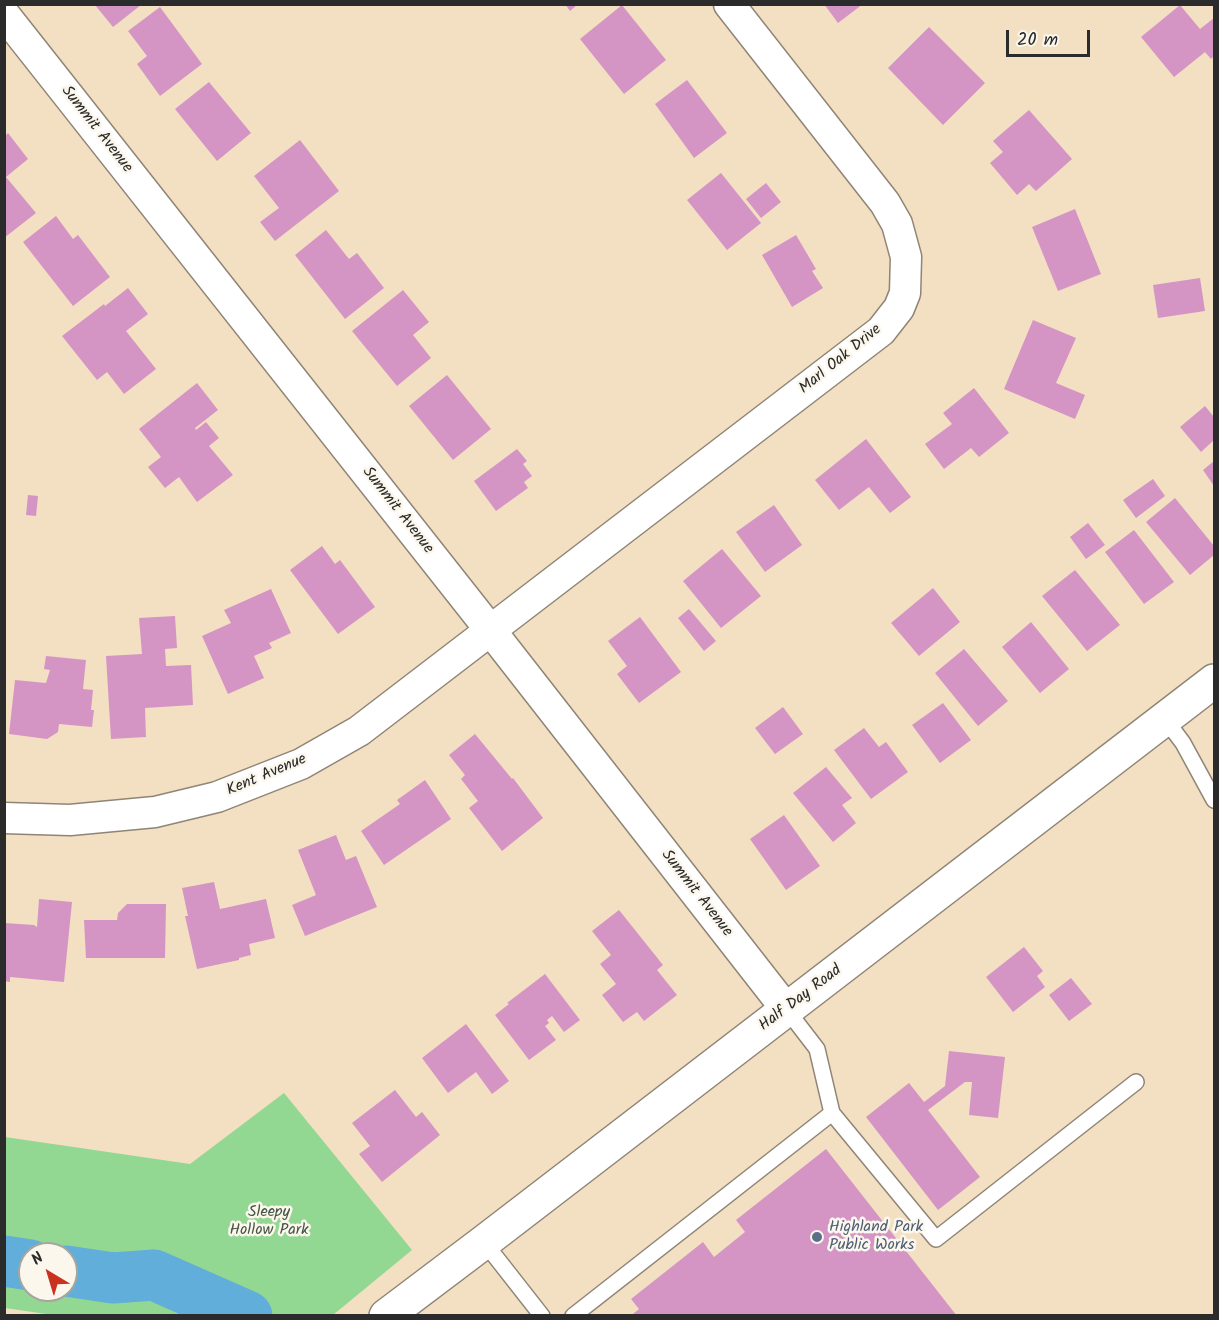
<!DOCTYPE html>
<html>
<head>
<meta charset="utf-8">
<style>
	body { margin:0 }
	#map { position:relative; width:1219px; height:1320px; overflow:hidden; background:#f3dfc2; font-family:Kalam,sans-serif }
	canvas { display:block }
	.frame { position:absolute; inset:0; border:6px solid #2b2b2b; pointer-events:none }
	.north { position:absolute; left:18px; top:1242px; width:60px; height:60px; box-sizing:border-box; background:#fbf7ec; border:2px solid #a8a59f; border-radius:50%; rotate:322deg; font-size:16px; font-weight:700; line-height:24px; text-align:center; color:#2b2b2b }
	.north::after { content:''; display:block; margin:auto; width:21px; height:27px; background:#c8321e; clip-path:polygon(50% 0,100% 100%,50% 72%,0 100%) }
	.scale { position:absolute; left:1006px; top:30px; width:84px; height:27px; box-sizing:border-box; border:3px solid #2b2b2b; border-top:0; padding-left:8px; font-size:18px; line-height:21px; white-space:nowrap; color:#2b2b2b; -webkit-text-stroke:4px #fbf7ec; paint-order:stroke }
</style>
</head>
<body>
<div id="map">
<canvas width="1219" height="1320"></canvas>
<div class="frame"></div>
<div class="north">N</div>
<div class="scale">20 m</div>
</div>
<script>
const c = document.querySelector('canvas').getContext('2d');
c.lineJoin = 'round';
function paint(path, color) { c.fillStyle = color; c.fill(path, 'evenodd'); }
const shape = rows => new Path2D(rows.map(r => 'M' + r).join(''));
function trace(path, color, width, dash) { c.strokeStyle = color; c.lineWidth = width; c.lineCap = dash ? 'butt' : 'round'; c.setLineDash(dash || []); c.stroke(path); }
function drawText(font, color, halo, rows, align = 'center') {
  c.font = font + ' Kalam,sans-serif'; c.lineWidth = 5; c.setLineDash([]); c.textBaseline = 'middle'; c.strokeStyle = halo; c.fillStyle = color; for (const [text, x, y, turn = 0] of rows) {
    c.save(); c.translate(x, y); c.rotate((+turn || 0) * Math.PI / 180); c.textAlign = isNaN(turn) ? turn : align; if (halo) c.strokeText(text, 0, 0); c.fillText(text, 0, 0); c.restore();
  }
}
paint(shape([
	[284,1093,412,1250,333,1315,60,1316,5,1308,5,1137,190,1164],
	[30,1254,66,1254,66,1290,30,1290]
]), '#92d892');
trace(shape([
	[4,1261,30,1265],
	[66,1271,113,1278,154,1275,247,1316]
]), '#61aeda', 51);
paint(shape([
	[565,4,578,4,570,11],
	[824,4,863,4,838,23],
	[95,5,141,5,113,27],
	[622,5,666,60,624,94,580,39],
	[1180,5,1200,29,1214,18,1214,56,1211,59,1205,52,1174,77,1141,37],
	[160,7,202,64,160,96,137,64,147,56,128,31],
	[929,27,985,83,943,125,888,68],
	[687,80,727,133,694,158,655,104],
	[209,82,251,133,217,161,175,109],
	[1029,110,1072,159,1036,191,1029,184,1017,195,990,163,1003,152,993,141],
	[8,133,28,159,6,177,36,213,4,238,5,136],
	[300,140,339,191,275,241,260,222,279,208,254,176],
	[721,173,761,223,727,250,687,200],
	[766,183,781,202,761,218,746,199],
	[1075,209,1101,274,1058,291,1032,227],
	[56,216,73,239,78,235,110,277,73,306,23,242],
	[326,230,349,259,357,253,384,288,345,319,295,255],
	[796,235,816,269,812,271,823,288,792,307,762,255],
	[1200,278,1205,311,1158,318,1153,285],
	[128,288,148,314,126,331,156,369,124,394,107,372,97,380,62,336,104,304,105,306],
	[403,290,429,322,413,335,431,358,397,386,352,331],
	[1033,320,1076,338,1056,383,1085,395,1075,419,1004,389],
	[447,375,491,429,453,460,409,406],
	[197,383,218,410,195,428,196,430,206,422,219,438,209,446,233,475,197,502,179,477,165,488,148,467,161,457,139,429],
	[974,388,1009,433,979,457,971,448,944,469,925,444,952,424,943,413],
	[1205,406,1214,417,1214,440,1201,452,1180,427],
	[866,439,911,497,890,513,869,487,839,510,815,480],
	[517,449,527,461,523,464,532,476,524,482,528,488,496,511,474,481],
	[1214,461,1214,486,1203,470],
	[1153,479,1165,496,1136,518,1123,500],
	[28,495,38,496,36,516,26,515],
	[1175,498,1214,546,1214,555,1190,575,1146,522],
	[774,505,802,545,765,572,736,532],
	[1088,523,1105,545,1086,559,1070,537],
	[1134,530,1174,582,1144,604,1105,552],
	[322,546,335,564,340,560,375,607,338,634,290,570],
	[722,549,761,596,721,628,683,581],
	[1075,570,1120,625,1087,651,1042,596],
	[933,588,960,622,919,656,891,623],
	[271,589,291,633,269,643,272,648,254,656,264,678,228,694,202,636,231,623,224,610],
	[689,609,716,641,704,651,678,618],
	[175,616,177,648,165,649,166,666,191,665,193,705,145,708,146,737,111,739,106,656,142,654,139,618],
	[640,617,681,672,639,703,617,674,627,666,608,641],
	[1031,622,1069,669,1040,693,1002,647],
	[964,649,1008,701,978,726,935,673],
	[46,656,86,660,83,689,93,690,91,710,94,710,92,727,59,724,58,732,47,739,9,734,15,680,46,683,50,670,44,669],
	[943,703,971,740,940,763,912,725],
	[783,707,803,734,775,754,755,728],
	[864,728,879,747,886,742,908,772,871,799,834,750],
	[475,734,512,779,513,778,543,818,502,851,469,808,478,801,461,779,465,775,449,755],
	[826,767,852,798,842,805,856,823,833,842,793,793],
	[425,780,451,819,384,865,361,831,400,804,397,800],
	[784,815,820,866,786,890,750,839],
	[336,835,346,860,356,856,377,907,305,936,292,905,316,895,298,850],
	[214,882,220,909,266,899,275,938,249,944,251,955,239,958,239,960,197,969,185,916,188,916,182,888],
	[39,899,72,902,64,982,10,977,10,982,4,981,4,923,34,925,37,927],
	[127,904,166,904,165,958,86,958,84,920,117,920,118,913],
	[619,910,663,965,657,970,677,995,644,1021,637,1012,623,1022,602,995,616,984,600,964,611,955,592,931],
	[1024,947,1043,971,1037,976,1045,987,1013,1012,986,977],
	[545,974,580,1020,564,1032,552,1016,547,1020,549,1023,545,1026,556,1040,529,1060,495,1015,509,1004,507,1003],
	[1071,978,1092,1004,1069,1021,1049,995],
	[466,1024,509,1081,492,1094,476,1072,448,1093,422,1058],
	[949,1051,1005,1057,998,1118,969,1115,972,1082,965,1082,928,1110,980,1177,938,1210,866,1117,909,1083,924,1102,945,1086],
	[395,1090,416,1117,422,1112,440,1135,382,1182,359,1154,370,1146,352,1123],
	[826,1149,957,1316,634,1316,633,1314,639,1309,631,1299,703,1242,714,1257,745,1232,736,1220]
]), '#d495c5');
const lane = shape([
	[1165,719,1183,743,1214,800],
	[787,1010,817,1049,832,1113,936,1239,1136,1082],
	[484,1242,542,1316],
	[573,1316,832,1113]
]);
const street = shape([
	[4,14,491,631,787,1010],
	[4,818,70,820,155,812,217,797,301,764,359,731,881,331,899,308,905,293,906,257,897,224,885,203,729,4]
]);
const secondary = shape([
	[386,1316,484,1242,1214,681]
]);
trace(lane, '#8f8576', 18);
trace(street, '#8f8576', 33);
trace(secondary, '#8f8576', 36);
trace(lane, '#fff', 15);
trace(street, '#fff', 30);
trace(secondary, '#fff', 33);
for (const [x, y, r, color] of [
	[817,1237,6,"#5c6f8a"]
]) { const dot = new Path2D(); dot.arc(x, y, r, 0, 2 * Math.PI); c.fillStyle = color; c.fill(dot); trace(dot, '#fbf7ec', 2); }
drawText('16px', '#2b2b2b', '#fbf7ec', [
	["Summit Avenue",96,130,52],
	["Marl Oak Drive",841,360,-39],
	["Summit Avenue",397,511,52],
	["Kent Avenue",267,776,-23],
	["Summit Avenue",696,894,52],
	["Half Day Road",801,999,-37]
]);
drawText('16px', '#455645', '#fbf7ec', [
	["Sleepy",269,1213],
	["Hollow Park",269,1231]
]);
drawText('16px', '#4e5e75', '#fbf7ec', [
	["Highland Park",829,1228],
	["Public Works",829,1246]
], 'left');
</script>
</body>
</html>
